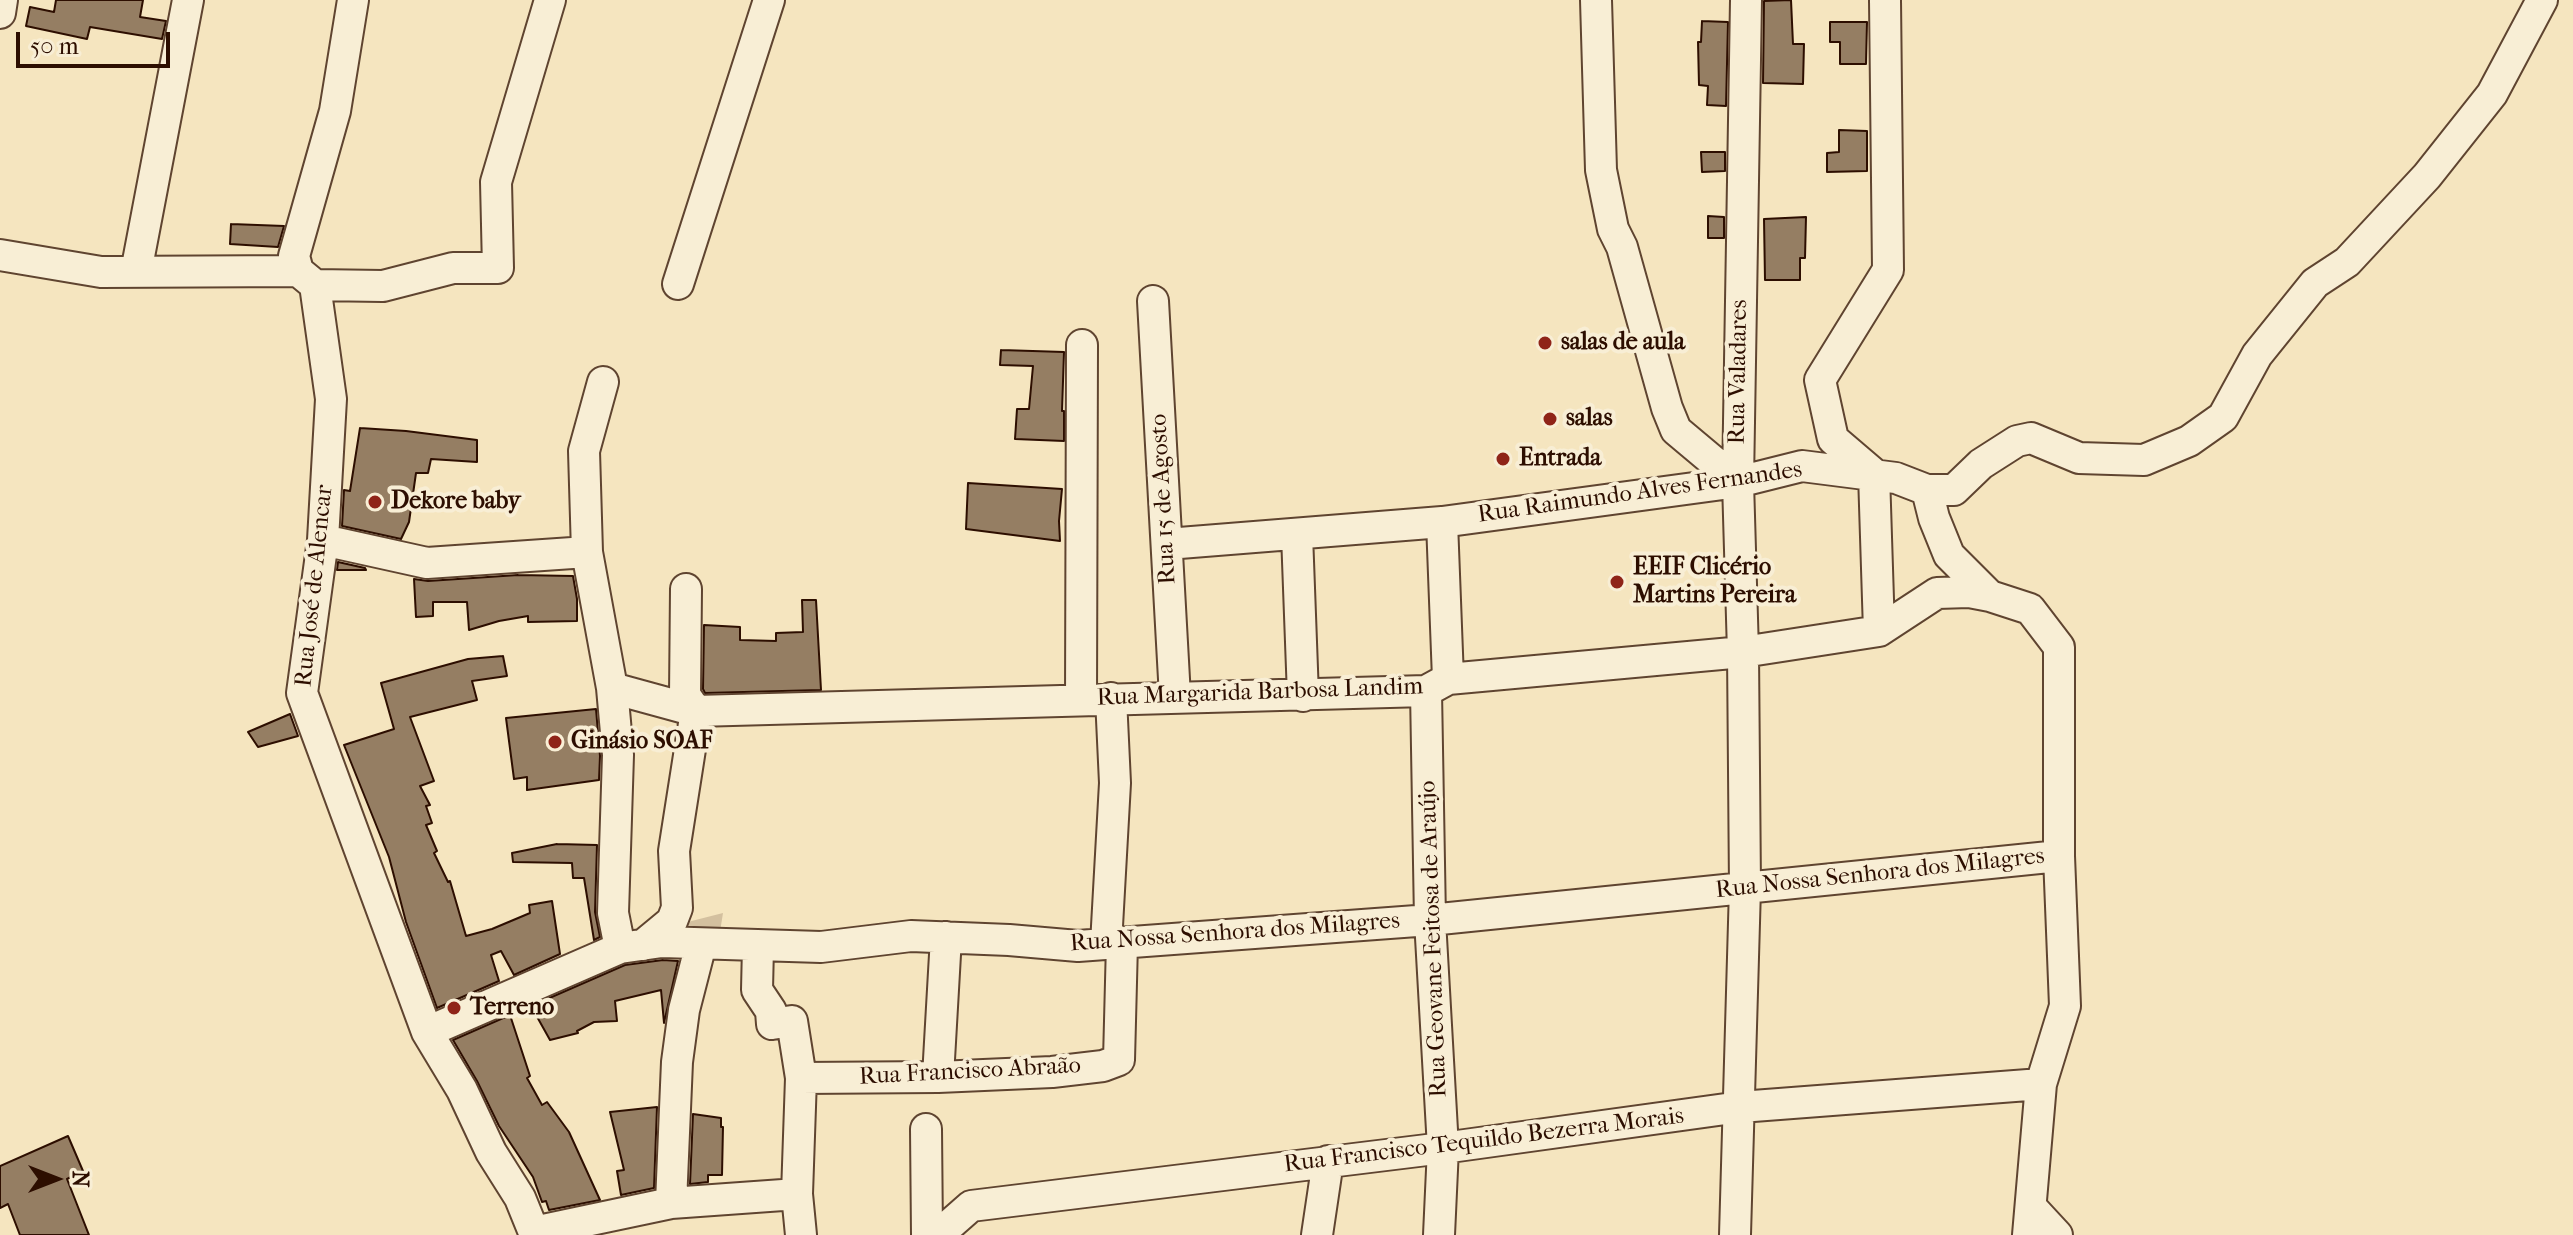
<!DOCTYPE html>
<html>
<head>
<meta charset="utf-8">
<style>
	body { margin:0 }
	#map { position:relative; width:2573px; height:1235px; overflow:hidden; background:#f5e5bf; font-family:"IM FELL French Canon",serif }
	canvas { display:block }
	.north { position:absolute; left:16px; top:1139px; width:80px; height:80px; -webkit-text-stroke:6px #f8eed5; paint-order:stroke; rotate:90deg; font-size:22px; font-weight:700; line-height:32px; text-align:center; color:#2d0e00 }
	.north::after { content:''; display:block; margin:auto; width:28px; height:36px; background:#2d0e00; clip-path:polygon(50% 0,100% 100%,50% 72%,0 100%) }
	.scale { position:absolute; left:16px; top:32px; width:154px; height:36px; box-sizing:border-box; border:4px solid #2d0e00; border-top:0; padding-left:10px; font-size:24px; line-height:28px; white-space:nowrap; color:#2d0e00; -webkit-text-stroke:6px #f8eed5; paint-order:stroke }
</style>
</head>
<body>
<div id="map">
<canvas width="2573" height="1235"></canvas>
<div class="north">N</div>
<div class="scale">50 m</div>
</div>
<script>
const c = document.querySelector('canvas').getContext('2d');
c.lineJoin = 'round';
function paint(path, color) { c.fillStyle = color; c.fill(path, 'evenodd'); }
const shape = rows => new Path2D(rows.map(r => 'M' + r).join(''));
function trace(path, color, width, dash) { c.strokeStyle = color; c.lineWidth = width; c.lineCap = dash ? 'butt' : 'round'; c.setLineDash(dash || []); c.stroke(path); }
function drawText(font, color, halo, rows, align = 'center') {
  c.font = font + ' "IM FELL French Canon",serif'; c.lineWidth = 8; c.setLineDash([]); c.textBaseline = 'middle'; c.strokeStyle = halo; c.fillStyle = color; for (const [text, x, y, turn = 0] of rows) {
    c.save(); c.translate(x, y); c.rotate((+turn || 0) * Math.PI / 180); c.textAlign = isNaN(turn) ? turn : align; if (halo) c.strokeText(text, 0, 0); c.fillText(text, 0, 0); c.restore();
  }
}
paint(shape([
	[723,913,719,938,668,927]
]), '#d3c09f');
const building = shape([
	[56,0,143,0,140,17,166,21,162,39,90,27,87,39,26,26,30,7,54,12,56,0],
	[1791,0,1793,44,1804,44,1803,84,1763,83,1764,1,1791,0],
	[1702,21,1728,22,1726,106,1707,105,1708,86,1699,85,1698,42,1701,42,1702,21],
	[1830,22,1867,22,1866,64,1840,64,1840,42,1830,42,1830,22],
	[1839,130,1867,131,1867,171,1827,172,1827,153,1839,152,1839,130],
	[1701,152,1725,152,1725,171,1702,172,1701,152],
	[1708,216,1724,217,1724,238,1708,238,1708,216],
	[1806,217,1805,258,1800,258,1800,280,1765,280,1764,219,1806,217],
	[231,224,284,226,278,247,230,244,231,224],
	[1001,350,1064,352,1062,411,1064,411,1064,441,1015,439,1017,409,1029,409,1033,366,1000,365,1001,350],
	[360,428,406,431,477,440,477,462,431,459,428,473,416,473,409,522,401,539,342,526,344,490,350,491,360,428],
	[968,483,1062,489,1059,521,1060,541,966,529,968,483],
	[338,562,365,568,366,570,337,570,338,562],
	[518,575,573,576,577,599,577,621,528,622,528,616,499,621,469,630,467,602,433,602,433,616,416,617,414,579,428,581,518,575],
	[802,600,816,600,821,690,705,693,703,689,704,625,740,627,740,640,776,641,776,633,803,632,802,600],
	[503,656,507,676,472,681,477,700,410,717,434,781,420,786,430,805,426,806,432,823,426,825,437,851,434,853,448,882,450,881,466,936,492,929,530,913,529,905,552,901,560,954,514,975,501,951,491,955,499,981,437,1008,406,922,389,857,344,745,394,729,381,683,468,659,503,656],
	[596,709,600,756,599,780,527,790,527,777,514,779,506,718,596,709],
	[290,714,298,736,258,747,248,732,290,714],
	[557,844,597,845,595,912,600,937,594,940,584,878,573,878,572,863,513,862,512,853,557,844],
	[663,960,678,961,664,1023,661,990,615,1001,617,1021,594,1022,577,1031,578,1033,550,1040,531,1006,625,965,663,960],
	[510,1015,530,1076,527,1078,542,1105,547,1102,569,1132,600,1200,549,1210,546,1201,542,1202,533,1177,499,1126,477,1081,453,1040,510,1015],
	[657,1107,654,1188,621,1195,617,1171,624,1170,610,1112,657,1107],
	[693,1114,721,1118,721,1127,723,1127,722,1175,708,1175,708,1182,690,1184,693,1114],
	[68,1136,83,1171,67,1179,89,1235,20,1235,8,1204,0,1208,0,1166,68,1136]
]);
paint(building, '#957e63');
trace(building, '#2d0e00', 2);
const minor = shape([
	[353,0,335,111,294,256,298,271,315,285,331,399,323,540,302,693,427,1032,462,1090,491,1152,520,1198,535,1235],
	[1596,0,1601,170,1613,229,1622,247,1667,408,1676,430,1738,482],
	[0,13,2,0],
	[0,255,101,272,298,271],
	[136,272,188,0],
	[678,284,769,0],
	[315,285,383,286,453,268,498,268,496,182,550,0],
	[1153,301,1175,697],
	[603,382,584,451,587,552,612,688,618,755,613,913,620,948],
	[1927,490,1934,518,1949,555,1990,596,2030,609,2059,647,2059,856,2065,1006,2041,1084,2028,1235],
	[1442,522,1448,679],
	[1297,534,1303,696],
	[323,540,427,563,587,552],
	[1167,544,1442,522,1738,482,1802,466,1896,478,1927,490,1954,490,1981,464,2017,441,2031,438,2079,458,2144,460,2189,441,2223,417,2257,355,2315,283,2347,262,2427,176,2492,94,2542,0],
	[1879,631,1874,474,1833,439,1820,380,1888,270,1885,0],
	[612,688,696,711,1426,691,1448,679,1743,652,1879,631,1937,593,1969,592,1990,596],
	[1426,691,1430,920,1443,1148,1439,1235],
	[1081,700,1082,345],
	[1106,944,1115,783,1111,698],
	[643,945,672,921,677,908,674,851,696,711,685,695,686,589],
	[758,946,757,990,771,1011,772,1024,792,1021,801,1078,797,1194,801,1235],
	[427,1032,620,948,662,942,821,947,911,936,1009,940,1078,946,1430,920,2059,856],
	[938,1077,946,937],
	[801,1078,938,1077,1052,1072,1103,1066,1119,1060,1122,943],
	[926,1129,927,1235],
	[671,1203,677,1062,684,1010,701,944],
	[2032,1208,2057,1235],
	[534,1232,671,1203,797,1194],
	[938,1235,971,1206,1443,1148,1740,1107,2041,1084],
	[1317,1235,1328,1161],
	[1735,1235,1745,888,1743,652,1738,482,1746,0]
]);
trace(minor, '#5f4430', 34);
trace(minor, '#f8eed5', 30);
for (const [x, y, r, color] of [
	[1545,343,8,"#8f2418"],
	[1550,419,8,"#8f2418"],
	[1503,459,8,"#8f2418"],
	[375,502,8,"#8f2418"],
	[1617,582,8,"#8f2418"],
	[555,742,8,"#8f2418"],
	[454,1008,8,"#8f2418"]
]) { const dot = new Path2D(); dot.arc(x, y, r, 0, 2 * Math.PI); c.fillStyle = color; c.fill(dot); trace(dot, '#f8eed5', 3); }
drawText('bold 24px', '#2d0e00', '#f8eed5', [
	["salas de aula",1561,343],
	["salas",1566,419],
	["Entrada",1519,459],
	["Dekore baby",391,502],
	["EEIF Clicério",1633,568],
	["Martins Pereira",1633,596],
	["Ginásio SOAF",571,742],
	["Terreno",470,1008]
], 'left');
drawText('24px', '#2d0e00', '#f8eed5', [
	["Rua Valadares",1739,372,-89],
	["Rua Raimundo Alves Fernandes",1640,493,-8],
	["Rua 15 de Agosto",1164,499,-93],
	["Rua José de Alencar",315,586,-84],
	["Rua Margarida Barbosa Landim",1260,693,-2],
	["Rua Nossa Senhora dos Milagres",1880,874,-6],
	["Rua Nossa Senhora dos Milagres",1235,933,-4],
	["Rua Geovane Feitosa de Araújo",1434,939,-92],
	["Rua Francisco Abraão",970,1072,-3],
	["Rua Francisco Tequildo Bezerra Morais",1484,1141,-7]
]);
</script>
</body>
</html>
